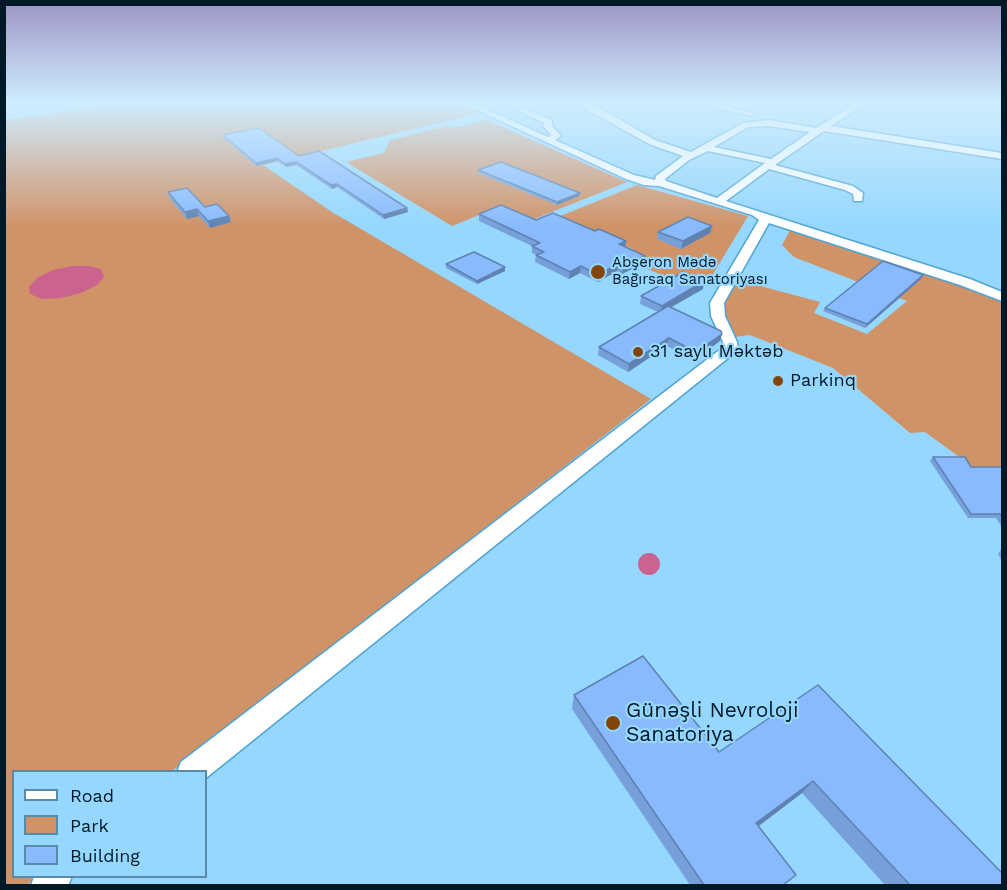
<!DOCTYPE html>
<html>
<head>
<meta charset="utf-8">
<style>
	body { margin:0 }
	#map { position:relative; width:1007px; height:890px; overflow:hidden; background:#95d7fe; font-family:"Work Sans",sans-serif }
	canvas { display:block }
	.frame { position:absolute; inset:0; border:6px solid #001927; pointer-events:none }
	.legend { position:absolute; left:12px; top:770px; width:195px; height:108px; box-sizing:border-box; background:#95d7fe; border:2px solid #598ba8; margin:0; padding:8px 10px; list-style:none; font-size:18px; color:#001927 }
	.legend li { display:flex; align-items:center; gap:12px; height:30px }
	.legend b { width:30px; border:2px solid #598ba8 }
</style>
</head>
<body>
<div id="map">
<canvas width="1007" height="890"></canvas>
<div class="frame"></div>
<ul class="legend">
<li><b style="height:8px;background:#fff"></b>Road</li>
<li><b style="height:16px;background:#d09267"></b>Park</li>
<li><b style="height:16px;background:#88bafd"></b>Building</li>
</ul>
</div>
<script>
const c = document.querySelector('canvas').getContext('2d');
c.lineJoin = 'round';
function paint(path, color) { c.fillStyle = color; c.fill(path, 'evenodd'); }
const shape = rows => new Path2D(rows.map(r => 'M' + r).join(''));
function trace(path, color, width, dash) { c.strokeStyle = color; c.lineWidth = width; c.lineCap = dash ? 'butt' : 'round'; c.setLineDash(dash || []); c.stroke(path); }
function drawText(font, color, halo, rows, align = 'center') {
  c.font = font + ' "Work Sans",sans-serif'; c.lineWidth = 4.5; c.setLineDash([]); c.textBaseline = 'middle'; c.strokeStyle = halo; c.fillStyle = color; for (const [text, x, y, turn = 0] of rows) {
    c.save(); c.translate(x, y); c.rotate((+turn || 0) * Math.PI / 180); c.textAlign = isNaN(turn) ? turn : align; if (halo) c.strokeText(text, 0, 0); c.fillText(text, 0, 0); c.restore();
  }
}
paint(shape([
	[90,103,461,103,484,112,263,165,332,212,651,399,172,771,14,772,14,876,37,877,25,886,4,885,4,120,93,108],
	[487,120,627,182,529,221,499,207,452,226,346,162,384,153,390,140,447,126,453,128],
	[637,185,748,216,707,284,676,275,671,279,643,267,650,262,628,253,633,249,558,217],
	[792,227,983,291,1002,300,1002,467,973,467,925,432,910,433,833,368,750,335,734,337,722,310,724,299,738,280,820,302,814,313,867,334,907,301,794,257,782,245]
]), '#d09267');
paint(shape([
	[72,266,89,266,101,269,104,277,97,285,81,293,61,298,42,299,30,294,29,287,37,278,53,270],
	'638 564a11 11 0 1 1 22 0a11 11 0 1 1-22 0Z'
]), '#ca638d');
const street = shape([
	[462,103,473,103,548,137,551,135,543,126,544,123,517,110,524,108,552,120,552,126,561,136,555,140,634,175,655,180,656,176,683,156,649,144,575,103,586,103,607,112,655,140,691,152,743,123,769,120,816,128,856,103,866,103,831,126,1002,153,1002,159,824,131,775,165,853,186,863,193,862,201,854,201,853,194,845,190,769,169,726,201,970,279,1002,292,1002,301,960,285,769,223,724,303,725,316,737,342,738,348,733,354,206,778,206,772,177,772,181,762,722,348,723,342,711,316,710,303,759,220,752,215,659,186,644,185,626,179,462,103],
	[769,126,810,132,771,159,714,147,748,127,769,126],
	[708,151,765,163,717,198,666,181,665,179,689,160,708,151],
	[697,103,713,103,756,114,752,116,697,103],
	[997,103,1002,103,1002,105,998,105,997,103],
	[34,876,72,876,68,886,31,886,34,876]
]);
trace(street, '#4fa4d3', 3);
paint(street, '#fff');
paint(shape([
	[223,135,299,156,407,208,408,212,384,219,337,187,332,189,296,165,286,167,277,161,256,166,224,138],
	[478,170,580,193,579,196,557,205,478,173],
	[168,192,229,216,231,222,210,228,199,216,187,219,170,199],
	[479,214,536,220,625,247,645,256,644,263,622,274,617,271,598,282,580,273,569,279,535,262,536,255,537,255,532,253,532,246,479,221],
	[712,226,710,233,681,249,657,239,658,232],
	[446,264,505,271,477,284,446,268],
	[921,279,865,328,823,311,825,308],
	[704,281,703,289,671,307,722,334,720,341,694,360,667,346,628,372,598,355,599,347,658,312,640,304,641,296],
	[933,457,971,467,1002,467,1002,527,996,518,968,518,930,461],
	[1002,548,1002,561,998,554],
	[818,685,1002,885,885,885,802,793,758,826,785,885,690,885,572,709,574,695,719,752]
]), '#75a0da');
paint(shape([
	[277,158,277,161,256,166,256,163],
	[296,162,296,165,286,167,285,164],
	[337,184,337,187,332,189,331,185],
	[580,193,579,196,557,205,557,202],
	[407,208,408,212,384,219,383,215],
	[197,209,199,216,187,219,185,212],
	[229,216,231,222,210,228,208,221],
	[712,226,710,233,681,249,683,241],
	[626,241,625,248,619,244],
	[645,256,644,263,622,274,623,267],
	[618,264,617,271,598,282,598,275],
	[581,266,580,273,569,279,570,272],
	[505,267,505,271,477,284,477,281],
	[923,275,921,279,865,328,867,324],
	[704,281,703,289,661,313,662,306],
	[722,334,720,341,694,360,696,352],
	[669,338,667,346,628,372,629,364],
	[813,781,802,793,747,835,756,823]
]), '#5f82b1');
const building = shape([
	[259,128,299,156,319,151,407,208,383,215,337,184,331,185,296,162,285,164,277,158,256,163,223,135,259,128],
	[501,162,580,193,557,202,478,170,501,162],
	[187,188,205,207,217,204,229,216,208,221,197,209,185,212,168,192,187,188],
	[501,205,536,220,553,213,595,231,599,229,626,241,619,244,645,256,623,267,618,264,598,275,581,266,570,272,536,255,544,252,532,246,540,243,479,214,501,205],
	[688,217,712,226,683,241,658,232,688,217],
	[474,252,505,267,477,281,446,264,474,252],
	[883,261,923,275,867,324,825,308,883,261],
	[683,272,704,281,662,306,641,296,683,272],
	[668,306,721,331,722,334,696,352,669,338,629,364,599,347,668,306],
	[933,457,965,457,971,467,1002,467,1002,518,1000,514,971,514,933,457],
	[643,656,719,752,818,685,1002,873,1002,885,910,885,813,781,756,823,796,875,783,885,704,885,574,695,643,656]
]);
paint(building, '#88bafd');
trace(building, '#5f82b1', 1.5);
const sky = c.createLinearGradient(0, 0, 0, 228);
sky.addColorStop(0, '#9c94c4');
sky.addColorStop(0.45, '#cfedff');
sky.addColorStop(1, '#cfedff00');
c.fillStyle = sky;
c.fillRect(0, 0, 1007, 228);
for (const [x, y, r, color] of [
	[598,272,8,"#844509"],
	[638,352,6,"#844509"],
	[778,381,6,"#844509"],
	[613,723,8,"#844509"]
]) { const dot = new Path2D(); dot.arc(x, y, r, 0, 2 * Math.PI); c.fillStyle = color; c.fill(dot); trace(dot, '#95d7fe', 2); }
drawText('15px', '#001927', '#95d7fe', [
	["Abşeron Mədə",612,263],
	["Bağırsaq Sanatoriyası",612,280]
], 'left');
drawText('18px', '#001927', '#95d7fe', [
	["31 saylı Məktəb",650,352],
	["Parkinq",790,381]
], 'left');
drawText('21px', '#001927', '#95d7fe', [
	["Günəşli Nevroloji",626,711],
	["Sanatoriya",626,735]
], 'left');
</script>
</body>
</html>
